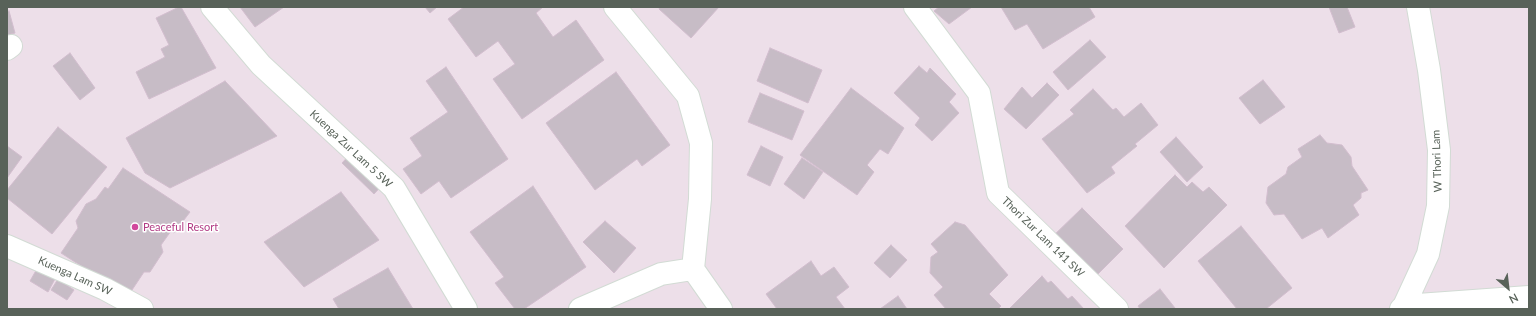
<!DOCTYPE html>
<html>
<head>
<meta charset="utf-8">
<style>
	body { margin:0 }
	#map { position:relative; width:1536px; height:316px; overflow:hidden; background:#eddfe9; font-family:Lato,sans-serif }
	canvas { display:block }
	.frame { position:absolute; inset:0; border:8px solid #586259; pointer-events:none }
	.north { position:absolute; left:1488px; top:268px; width:40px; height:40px; -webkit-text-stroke:3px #fff; paint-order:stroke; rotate:152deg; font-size:11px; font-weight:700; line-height:16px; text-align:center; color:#586259 }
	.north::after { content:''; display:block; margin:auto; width:14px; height:18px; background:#586259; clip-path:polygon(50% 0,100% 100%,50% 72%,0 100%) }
</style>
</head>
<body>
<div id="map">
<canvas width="1536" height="316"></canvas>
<div class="frame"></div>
<div class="north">N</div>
</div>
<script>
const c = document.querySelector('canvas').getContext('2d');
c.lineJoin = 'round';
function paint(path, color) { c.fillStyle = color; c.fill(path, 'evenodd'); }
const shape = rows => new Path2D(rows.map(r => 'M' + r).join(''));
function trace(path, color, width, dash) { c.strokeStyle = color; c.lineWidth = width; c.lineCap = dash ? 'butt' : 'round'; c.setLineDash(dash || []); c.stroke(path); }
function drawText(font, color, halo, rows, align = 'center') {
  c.font = font + ' Lato,sans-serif'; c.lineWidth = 3; c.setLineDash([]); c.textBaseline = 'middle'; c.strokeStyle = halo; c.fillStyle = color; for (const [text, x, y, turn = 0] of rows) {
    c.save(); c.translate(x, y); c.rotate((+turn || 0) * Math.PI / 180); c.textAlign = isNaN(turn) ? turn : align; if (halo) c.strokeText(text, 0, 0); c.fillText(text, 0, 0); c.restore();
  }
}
const building = shape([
	[179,7,181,7,216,68,149,99,136,72,165,57,161,49,169,45,156,18,179,7],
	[240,7,284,7,255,27,240,7],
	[425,7,437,7,430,13,425,7],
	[464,7,543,7,536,13,553,37,576,20,604,60,522,119,493,79,515,64,498,41,476,57,448,19,464,7],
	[660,7,719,7,691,38,659,9,660,7],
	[939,7,972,7,949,24,934,11,939,7],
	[1001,7,1089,7,1095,17,1043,49,1027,24,1015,30,1001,7],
	[1329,7,1347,7,1355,27,1339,33,1329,7],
	[9,11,15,33,7,35,7,12,9,11],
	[1090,40,1106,57,1068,90,1053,72,1090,40],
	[770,48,822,70,808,103,757,81,770,48],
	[70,53,95,88,80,100,53,66,70,53],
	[919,66,927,73,930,68,956,94,949,102,959,113,932,141,915,125,920,118,894,93,919,66],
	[446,67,508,159,451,198,439,181,421,194,403,169,422,156,410,138,448,112,426,81,446,67],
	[616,72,670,145,642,166,637,159,595,190,546,123,616,72],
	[1263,80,1285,107,1260,124,1239,98,1263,80],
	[225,81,277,136,170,188,145,173,126,138,225,81],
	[1047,83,1059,95,1026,129,1004,109,1022,87,1032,98,1047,83],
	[851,88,904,128,888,154,880,149,867,165,874,172,857,195,800,155,851,88],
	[1093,89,1113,110,1116,108,1124,117,1141,103,1158,125,1135,144,1137,146,1111,167,1115,173,1087,193,1042,139,1074,114,1070,110,1093,89],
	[760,93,804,111,792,140,748,122,760,93],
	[58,127,107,167,52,234,7,198,7,190,58,127],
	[1320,135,1327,143,1342,145,1351,157,1352,166,1368,190,1361,193,1361,198,1353,205,1359,215,1328,238,1322,228,1302,239,1284,214,1274,215,1266,203,1268,187,1286,174,1288,167,1302,157,1298,149,1320,135],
	[1176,137,1203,167,1187,182,1160,152,1176,137],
	[7,146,22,157,7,178,7,146],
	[761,146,783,157,770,186,747,175,761,146],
	[353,151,385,182,374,194,342,163,353,151],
	[802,158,823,172,804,199,784,184,802,158],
	[123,168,190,212,174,233,171,231,161,245,163,252,150,272,144,272,128,296,61,253,78,228,76,221,86,204,96,199,105,187,108,189,123,168],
	[1175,175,1187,187,1192,182,1203,192,1209,187,1227,205,1164,268,1125,226,1175,175],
	[533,186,586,267,524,309,515,309,495,283,504,277,470,232,533,186],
	[341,192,379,240,304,287,264,242,341,192],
	[1082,208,1123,249,1090,282,1049,240,1082,208],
	[605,221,636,248,614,273,583,242,605,221],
	[955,222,965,225,1008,275,989,294,1001,306,998,309,946,309,934,295,943,287,930,273,931,257,938,252,931,244,955,222],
	[1241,226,1292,288,1266,309,1237,309,1198,261,1241,226],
	[891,245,907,260,890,278,874,263,891,245],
	[811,261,821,276,834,267,849,287,836,297,845,309,777,309,766,294,811,261],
	[38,267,56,277,48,292,30,281,38,267],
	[388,268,413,309,339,309,333,299,388,268],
	[1042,276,1048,283,1051,281,1068,299,1072,296,1084,309,1009,309,1042,276],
	[58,279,74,290,67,300,51,290,58,279],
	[1160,289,1175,308,1173,309,1140,309,1138,306,1160,289],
	[898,296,907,309,880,309,898,296]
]);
paint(building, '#c7bcc6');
trace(building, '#d2bdce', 1);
const minor = shape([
	[212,7,261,65,394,188,466,309],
	[615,7,688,96,701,143,700,199,693,269],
	[915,7,979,93,998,193,1117,309],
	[7,49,11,46],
	[7,246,105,289,142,309],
	[693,269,721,309],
	[1404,306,1529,297],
	[580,309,661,274,693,269],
	[1401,309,1404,306,1428,254,1438,206,1439,150,1429,70,1418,7]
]);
trace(minor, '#d2dbd4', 24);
trace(minor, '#fff', 22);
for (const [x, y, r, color] of [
	[135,227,4,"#d1479c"]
]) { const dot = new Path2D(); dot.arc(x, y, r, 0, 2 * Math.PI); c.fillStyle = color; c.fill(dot); trace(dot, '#fff', 1.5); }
drawText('11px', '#586259', '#fff', [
	["Kuenga Zur Lam 5 SW",351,149,43],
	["W Thori Lam",1437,161,-92],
	["Thori Zur Lam 141 SW",1043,237,44],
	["Kuenga Lam SW",75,276,24]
]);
drawText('11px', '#b23c85', '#fff', [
	["Peaceful Resort",143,227]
], 'left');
</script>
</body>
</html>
